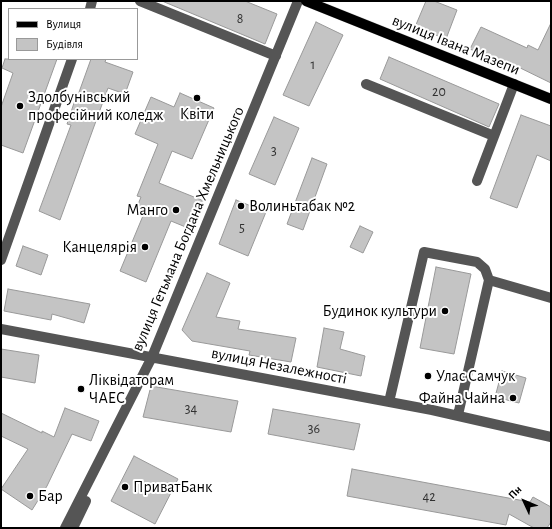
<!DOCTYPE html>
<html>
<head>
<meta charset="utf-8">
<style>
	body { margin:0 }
	#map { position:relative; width:552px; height:529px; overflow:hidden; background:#fff; font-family:"Alegreya Sans",sans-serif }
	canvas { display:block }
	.frame { position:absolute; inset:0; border:2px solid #000; pointer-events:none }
	.legend { position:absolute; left:8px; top:8px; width:130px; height:52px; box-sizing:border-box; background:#fff; border:1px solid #999; margin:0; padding:5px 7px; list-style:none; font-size:12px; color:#000 }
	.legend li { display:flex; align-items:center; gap:8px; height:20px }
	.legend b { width:20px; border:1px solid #999 }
	.north { position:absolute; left:504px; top:481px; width:40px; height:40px; -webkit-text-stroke:3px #fff; paint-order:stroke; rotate:314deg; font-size:11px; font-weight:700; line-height:16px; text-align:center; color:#000 }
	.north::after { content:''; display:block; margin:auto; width:14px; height:18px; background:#000; clip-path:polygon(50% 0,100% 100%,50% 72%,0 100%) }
</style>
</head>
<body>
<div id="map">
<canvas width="552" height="529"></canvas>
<div class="frame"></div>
<ul class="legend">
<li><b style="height:5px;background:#000"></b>Вулиця</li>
<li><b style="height:11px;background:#c4c4c4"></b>Будівля</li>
</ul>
<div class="north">Пн</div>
</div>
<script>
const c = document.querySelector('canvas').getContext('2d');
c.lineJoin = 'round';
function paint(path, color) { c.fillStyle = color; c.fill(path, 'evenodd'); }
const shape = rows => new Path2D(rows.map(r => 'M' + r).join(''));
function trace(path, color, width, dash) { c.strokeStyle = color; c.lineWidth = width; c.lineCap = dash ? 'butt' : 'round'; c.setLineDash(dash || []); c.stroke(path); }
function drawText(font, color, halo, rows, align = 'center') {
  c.font = font + ' "Alegreya Sans",sans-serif'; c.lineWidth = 4; c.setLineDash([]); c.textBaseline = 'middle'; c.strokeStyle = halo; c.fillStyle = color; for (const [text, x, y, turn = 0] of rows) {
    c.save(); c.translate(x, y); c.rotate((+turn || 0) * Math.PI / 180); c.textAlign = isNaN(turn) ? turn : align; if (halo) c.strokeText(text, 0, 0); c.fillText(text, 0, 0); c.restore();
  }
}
const building = shape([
	[162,1,245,1,277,14,265,44,162,1],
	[426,1,434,1,457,10,446,39,415,27,426,1],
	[316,22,343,35,309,106,283,95,316,22],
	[551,23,551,83,508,62,507,66,470,49,481,27,527,48,528,45,538,50,551,23],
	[389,57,499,104,489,127,380,79,389,57],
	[5,59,57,59,23,153,1,145,1,107,13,73,2,68,5,59],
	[91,59,106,59,105,62,133,72,125,94,108,88,60,220,39,211,71,125,67,124,77,94,78,95,91,59],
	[180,93,214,108,192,159,172,151,159,183,204,201,193,230,171,221,146,282,120,271,145,211,137,207,141,197,137,196,158,144,135,134,151,97,174,107,180,93],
	[521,115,551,126,551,161,537,155,517,208,490,198,521,115],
	[274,117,299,128,275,185,249,174,274,117],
	[312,158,327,164,303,230,287,224,312,158],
	[236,200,266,212,248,256,219,244,236,200],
	[360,226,373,232,363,253,350,247,360,226],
	[23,246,48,255,41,275,16,266,23,246],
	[436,267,471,274,454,354,420,348,436,267],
	[207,273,230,283,216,317,240,321,238,329,296,338,291,362,249,355,250,351,192,341,182,330,207,273],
	[8,289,90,304,84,323,52,314,51,320,4,311,8,289],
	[324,328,344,332,340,349,365,356,361,376,317,367,324,328],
	[1,349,39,355,35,383,1,377,1,349],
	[502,371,526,378,519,403,495,397,502,371],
	[151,386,238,401,231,432,143,417,151,386],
	[65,408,99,421,91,441,72,434,47,486,32,510,1,489,28,449,1,436,1,413,42,433,42,431,54,437,65,408],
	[273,409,360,424,354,450,268,434,273,409],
	[134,456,178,479,155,524,111,501,134,456],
	[352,469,530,502,533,497,551,507,551,522,547,528,534,528,509,514,506,525,347,496,352,469]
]);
paint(building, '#c4c4c4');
trace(building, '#999', 1);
const major = shape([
	[306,1,551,99]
]);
trace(major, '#dbdbdb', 11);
trace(shape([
	[140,1,276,56],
	[90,9,92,1],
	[366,84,494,136],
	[477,181,514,84],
	[1,260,72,59],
	[1,329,432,410,551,437],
	[389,402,424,252,477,262,485,269,489,280,551,298],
	[458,415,489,280],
	[65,528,152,357,298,1],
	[73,528,86,501]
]), '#555', 10);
trace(major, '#000', 10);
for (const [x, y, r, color] of [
	[197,98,4,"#000"],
	[20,106,4,"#000"],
	[241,206,4,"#000"],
	[176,210,4,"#000"],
	[145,247,4,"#000"],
	[445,311,4,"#000"],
	[428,376,4,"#000"],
	[81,389,4,"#000"],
	[513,398,4,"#000"],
	[125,487,4,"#000"],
	[30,496,4,"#000"]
]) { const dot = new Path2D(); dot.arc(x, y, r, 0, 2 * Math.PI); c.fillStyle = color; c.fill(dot); trace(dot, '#fff', 1.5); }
drawText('14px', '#313131', null, [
	["8",240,19],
	["1",313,65],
	["20",439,92],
	["3",274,151],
	["5",242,228],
	["34",191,409],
	["36",314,429],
	["42",429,497]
]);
drawText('16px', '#000', '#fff', [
	["вулиця Івана Мазепи",456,45,22],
	["вулиця Гетьмана Богдана Хмельницького",188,229,-67],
	["вулиця Незалежності",279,366,11]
]);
drawText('16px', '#000', '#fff', [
	["Здолбунівський",28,97],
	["професійний коледж",28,115],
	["Квіти",197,114,"center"],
	["Волиньтабак №2",249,206],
	["Манго",168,210,"right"],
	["Канцелярiя",137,247,"right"],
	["Будинок культури",437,311,"right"],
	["Улас Самчук",436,376],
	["Ліквідаторам",89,380],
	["ЧАЕС",89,398],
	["Файна Чайна",505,398,"right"],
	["ПриватБанк",133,487],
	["Бар",38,496]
], 'left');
</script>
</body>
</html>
